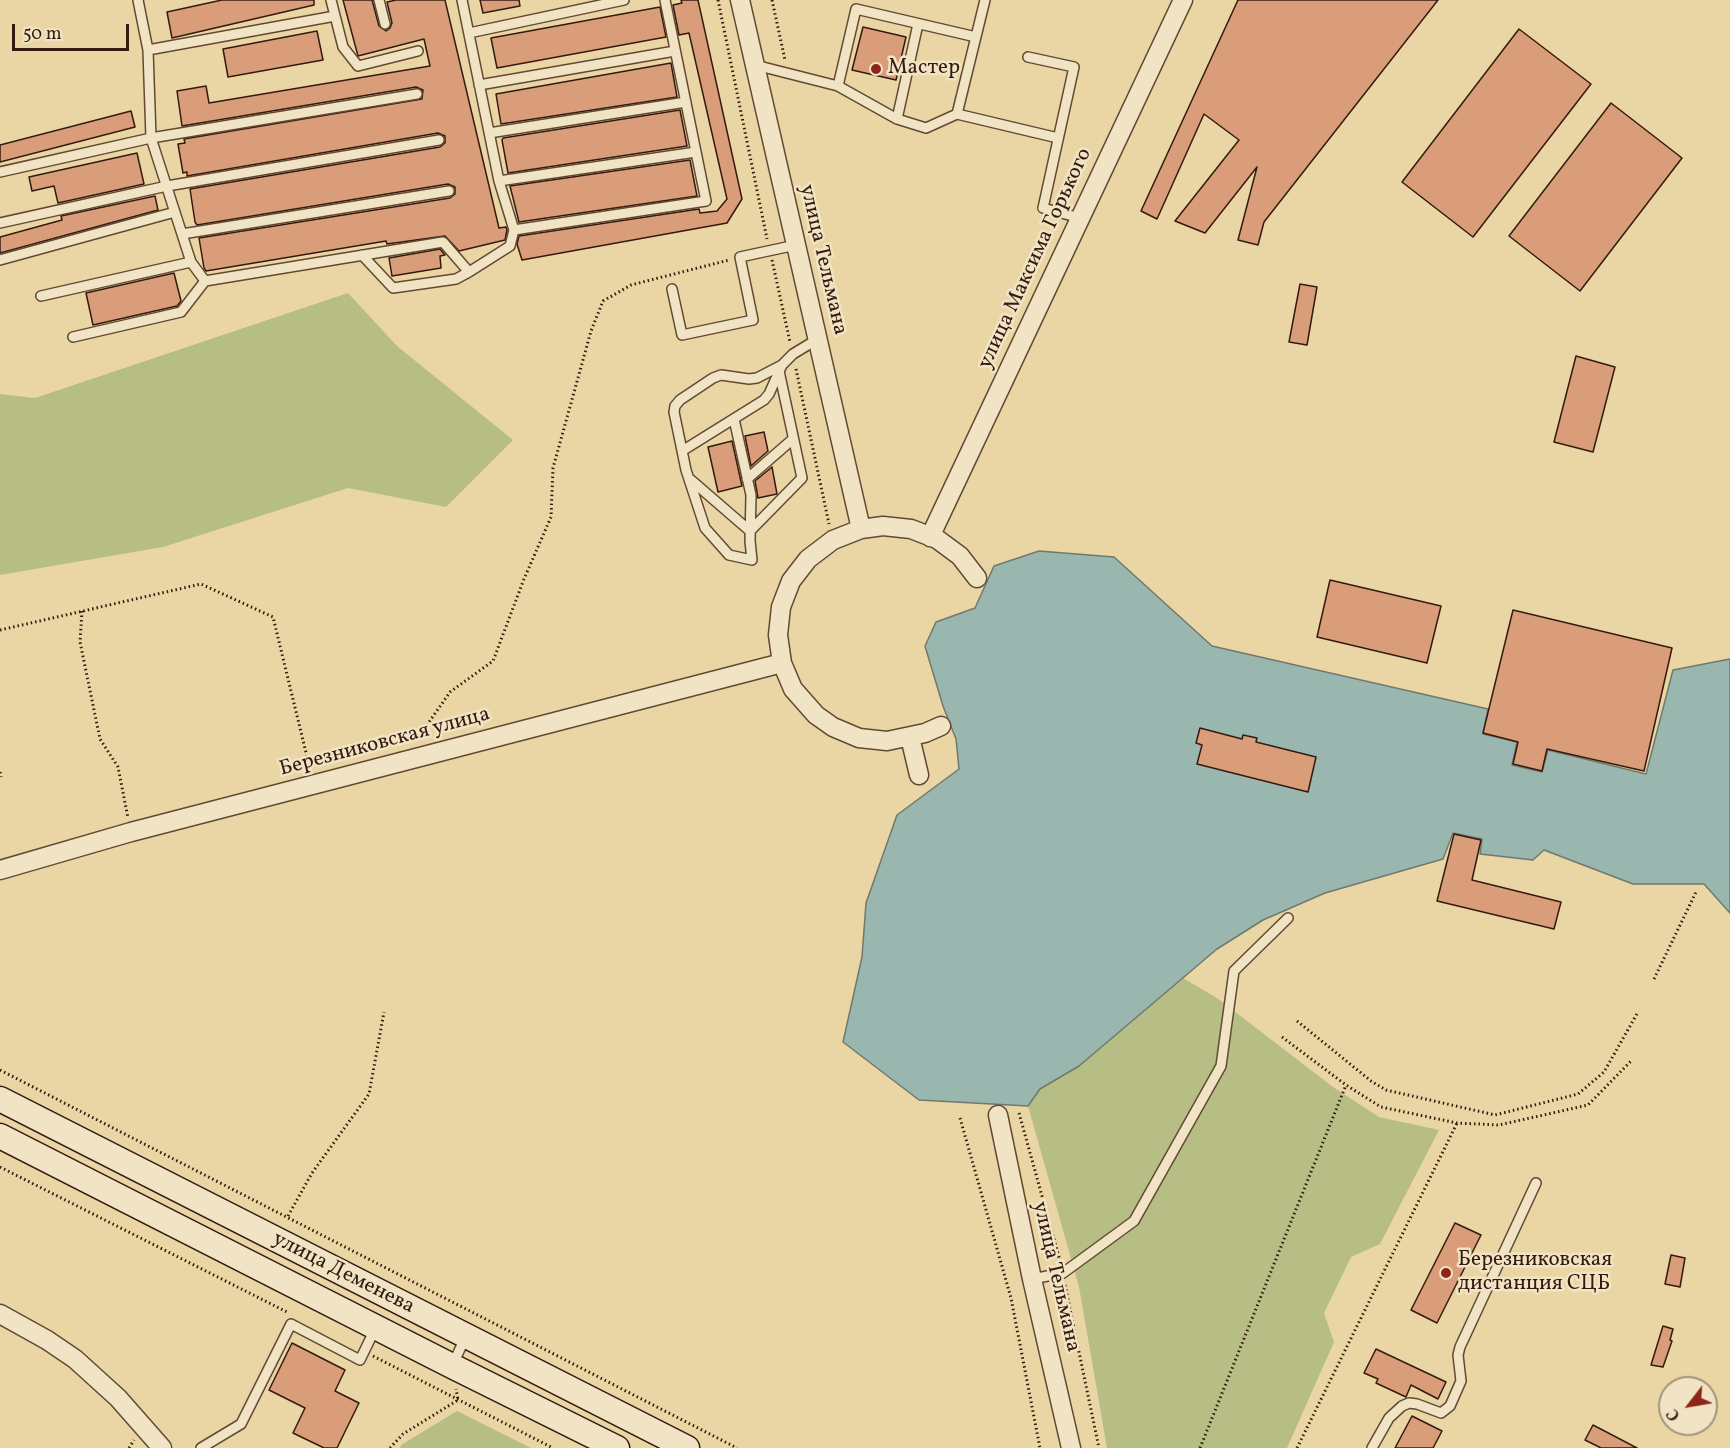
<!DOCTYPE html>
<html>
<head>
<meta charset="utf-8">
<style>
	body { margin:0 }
	#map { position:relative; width:1730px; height:1448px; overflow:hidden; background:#e9d6a4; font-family:Vollkorn,serif }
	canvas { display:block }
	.north { position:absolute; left:1658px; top:1376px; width:60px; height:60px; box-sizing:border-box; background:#f1e4c4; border:2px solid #a5937c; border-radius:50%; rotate:239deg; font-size:16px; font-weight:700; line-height:24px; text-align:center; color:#341a0f }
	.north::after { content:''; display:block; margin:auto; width:21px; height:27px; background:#8f2418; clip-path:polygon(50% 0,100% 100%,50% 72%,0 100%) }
	.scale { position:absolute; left:12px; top:24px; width:117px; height:27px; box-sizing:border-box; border:3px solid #341a0f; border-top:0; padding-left:8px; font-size:18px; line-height:21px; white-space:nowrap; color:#341a0f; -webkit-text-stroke:4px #f1e4c4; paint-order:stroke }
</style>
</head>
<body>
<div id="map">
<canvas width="1730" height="1448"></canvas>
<div class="north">С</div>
<div class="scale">50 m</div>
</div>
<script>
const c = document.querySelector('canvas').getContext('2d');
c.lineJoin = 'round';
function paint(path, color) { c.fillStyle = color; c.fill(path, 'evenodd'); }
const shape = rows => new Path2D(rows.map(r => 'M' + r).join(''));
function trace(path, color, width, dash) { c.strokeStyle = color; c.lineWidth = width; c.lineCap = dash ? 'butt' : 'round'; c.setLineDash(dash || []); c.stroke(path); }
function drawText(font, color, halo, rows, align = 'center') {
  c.font = font + ' Vollkorn,serif'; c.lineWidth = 5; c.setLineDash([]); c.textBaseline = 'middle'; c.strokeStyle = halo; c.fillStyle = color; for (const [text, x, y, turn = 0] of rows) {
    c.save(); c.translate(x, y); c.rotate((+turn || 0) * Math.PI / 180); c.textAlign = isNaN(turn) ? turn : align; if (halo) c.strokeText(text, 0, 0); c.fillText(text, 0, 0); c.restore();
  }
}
paint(shape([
	[348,293,397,346,513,440,446,507,348,488,163,547,0,575,0,394,35,398],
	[1183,978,1217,998,1333,1087,1379,1117,1439,1130,1380,1244,1351,1257,1324,1313,1334,1342,1287,1448,1107,1448,1079,1287,1028,1106,1040,1089,1079,1066],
	[457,1411,531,1448,400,1448,401,1445]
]), '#b6be86');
const water = shape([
	[1039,551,1114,557,1212,646,1488,709,1483,734,1517,742,1512,765,1542,772,1548,750,1646,774,1673,670,1730,659,1730,913,1704,884,1633,884,1544,850,1533,860,1480,854,1482,839,1453,833,1443,859,1325,893,1263,920,1217,949,1079,1066,1040,1089,1028,1106,919,1100,843,1042,862,957,866,903,897,815,959,769,956,739,943,706,925,646,936,622,975,608,994,566,1039,551]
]);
paint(water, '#99b7ae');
trace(water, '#71786e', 1.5);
const building = shape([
	[222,0,314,0,314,5,172,38,167,12,222,0],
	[343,0,372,0,379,26,386,31,390,28,392,23,387,2,396,0,445,0,499,228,506,227,507,230,505,240,459,251,445,236,387,244,386,241,206,271,204,268,199,238,450,198,455,194,455,187,448,184,197,225,195,222,190,189,440,147,445,143,445,136,438,133,187,176,187,172,183,173,178,144,185,143,184,139,422,99,423,90,416,87,182,126,177,91,206,86,209,103,430,66,424,39,358,56,343,0],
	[480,0,519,0,520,6,483,13,480,0],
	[681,0,698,0,742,199,727,223,522,260,517,244,519,236,699,209,700,213,717,211,727,199,689,33,679,35,673,5,682,3,681,0],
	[1238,0,1438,0,1264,222,1258,245,1238,240,1257,167,1205,233,1175,221,1239,140,1204,114,1157,219,1141,211,1238,0],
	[660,7,666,37,497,68,491,38,660,7],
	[863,27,906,37,896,80,852,70,863,27],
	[1519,29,1591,84,1473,237,1402,182,1519,29],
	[317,31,323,60,228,77,223,49,317,31],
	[671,63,677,97,501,124,496,94,671,63],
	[1611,103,1682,158,1580,291,1509,236,1611,103],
	[680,110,687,146,508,173,502,140,503,138,680,110],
	[131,111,135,127,0,162,0,145,131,111],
	[137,153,144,184,58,203,54,186,32,191,29,177,137,153],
	[690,160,697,196,519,222,510,186,690,160],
	[155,196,158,210,0,253,0,237,62,220,61,216,155,196],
	[440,249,445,255,440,256,441,268,392,276,389,258,440,249],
	[174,273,181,301,177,306,93,325,86,293,174,273],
	[1300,284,1317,287,1307,345,1289,342,1300,284],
	[1576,356,1615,367,1593,452,1554,442,1576,356],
	[764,432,768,451,751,466,745,436,764,432],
	[732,441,742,486,718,492,708,447,732,441],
	[772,467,777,494,758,498,755,481,772,467],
	[1330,580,1441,606,1427,663,1317,637,1330,580],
	[1513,610,1672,648,1644,771,1547,749,1542,771,1513,764,1518,742,1483,733,1513,610],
	[1200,728,1242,739,1243,735,1257,738,1256,742,1316,757,1308,792,1197,764,1202,745,1196,743,1200,728],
	[1454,834,1481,840,1472,880,1561,902,1554,929,1437,901,1454,834],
	[1455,1223,1481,1235,1437,1323,1411,1310,1455,1223],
	[1671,1255,1685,1258,1680,1287,1665,1284,1671,1255],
	[1663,1326,1673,1329,1670,1340,1672,1341,1663,1367,1651,1365,1663,1326],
	[292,1343,345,1370,335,1391,359,1403,337,1448,324,1448,293,1433,305,1408,269,1390,292,1343],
	[1376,1349,1446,1382,1438,1399,1411,1385,1406,1397,1376,1383,1378,1379,1364,1373,1376,1349],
	[1412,1416,1442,1431,1433,1448,1395,1448,1412,1416],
	[1593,1425,1637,1448,1601,1448,1585,1440,1593,1425]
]);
paint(building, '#d99d7a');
trace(building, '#341a0f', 1.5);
const service = shape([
	[138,0,148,50,151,138,191,262,205,281,443,242,469,272,510,246,514,230,499,181,462,0],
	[331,0,343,47,358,66,418,51],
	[379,0,385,24],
	[469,33,624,0],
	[148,50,335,16],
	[1028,57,1074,67,1043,208,1080,218],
	[755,65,838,86,897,119,926,128,957,114,1058,138],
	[479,85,675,51],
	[838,86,856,9,976,37],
	[957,114,985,0],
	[897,119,918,24],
	[489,133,686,102],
	[0,172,151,138,417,94],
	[499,181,696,152],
	[0,223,167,186,439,140],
	[514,230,706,201,665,0],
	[182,234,449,191],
	[362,255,393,288,456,279,469,272],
	[0,260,175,212],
	[672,289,682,335,753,320,740,257,796,245],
	[41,296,191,262],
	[73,337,181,312,205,281],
	[734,419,751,495,750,541,752,560,729,555,705,528,686,470,674,412,675,406,680,400,713,378,721,375,749,379,757,378,782,365],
	[682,451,764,400,769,394,782,365,793,354,816,340],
	[747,479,793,439],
	[691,480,750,531,802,478,779,371],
	[1032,1279,1063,1273,1134,1221,1221,1066,1234,971,1288,918],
	[453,1364,466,1336],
	[201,1448,241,1424,291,1324,360,1360,376,1327],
	[1372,1448,1389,1418,1402,1406,1409,1403,1417,1404,1441,1413,1450,1406,1461,1381,1458,1355,1460,1347,1536,1183]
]);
const minor = shape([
	[740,0,861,529],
	[930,537,1183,0],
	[941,726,925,733,887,741,859,738,833,727,816,715,793,689,782,663,778,635,781,607,791,581,808,559,833,540,861,529,883,526,911,529,937,539,960,556,977,578],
	[910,737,919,775],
	[0,870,131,832,782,663],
	[998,1115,1032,1279,1071,1448],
	[0,1314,47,1340,75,1359,118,1398,162,1448]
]);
const secondary = shape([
	[0,1099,687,1448],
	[0,1136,452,1366,617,1448]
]);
trace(service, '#614934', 12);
trace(minor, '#614934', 21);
trace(secondary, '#341a0f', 27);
trace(shape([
	[718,0,767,239],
	[772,0,785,60],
	[772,260,790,342],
	[796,369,829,524],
	[82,611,80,642,100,739,118,767,128,818],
	[0,630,201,584,273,617,310,769],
	[313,767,312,765,420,735,450,692,493,661,524,579,551,517,553,468,591,331,603,301,631,285,729,260],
	[0,772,1,777],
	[1654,979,1696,892],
	[1297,1021,1371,1081,1386,1090,1495,1115,1578,1094,1604,1072,1638,1012],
	[1282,1037,1346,1085,1381,1107,1457,1123,1499,1125,1588,1105,1632,1060],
	[0,1070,737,1448],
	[1019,1113,1060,1261],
	[960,1118,1011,1298,1040,1448],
	[0,1167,287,1312],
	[288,1216,312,1173,369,1094,384,1012],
	[1065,1285,1099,1448],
	[373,1356,553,1448],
	[129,1448,134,1440],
	[390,1448,403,1434,458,1400,456,1389],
	[1200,1448,1346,1085],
	[1297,1448,1457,1123]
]), '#341a0f', 3, [1.5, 3]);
trace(service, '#f1e4c4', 9);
trace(minor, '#f1e4c4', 18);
trace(secondary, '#f1e4c4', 24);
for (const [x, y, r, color] of [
	[876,69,6,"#8f2418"],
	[1446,1273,6,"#8f2418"]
]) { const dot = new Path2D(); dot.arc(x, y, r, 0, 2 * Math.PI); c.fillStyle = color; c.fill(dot); trace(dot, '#f1e4c4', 2); }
drawText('21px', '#341a0f', '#f1e4c4', [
	["Мастер",888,69],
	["Березниковская",1458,1261],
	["дистанция СЦБ",1458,1285]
], 'left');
drawText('21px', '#341a0f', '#f1e4c4', [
	["улица Максима Горького",1036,259,-65],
	["улица Тельмана",822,260,77],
	["Березниковская улица",385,743,-15],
	["улица Деменева",343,1274,27],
	["улица Тельмана",1055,1277,77]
]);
</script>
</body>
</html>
